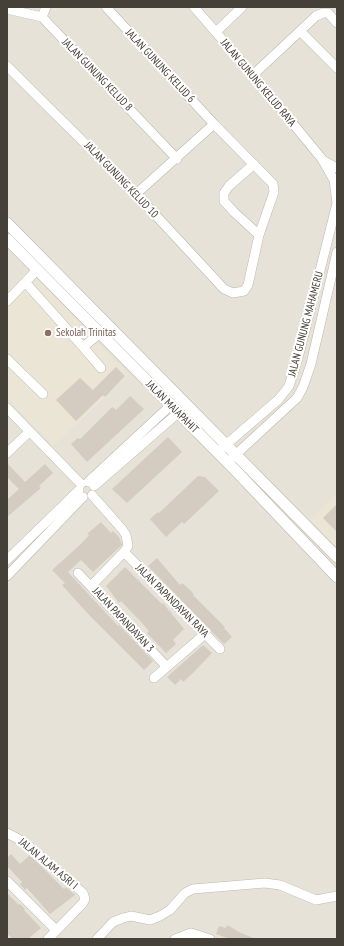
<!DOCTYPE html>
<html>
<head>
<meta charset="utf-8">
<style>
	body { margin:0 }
	#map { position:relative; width:344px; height:946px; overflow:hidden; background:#f3f0ea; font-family:"PT Sans Narrow",sans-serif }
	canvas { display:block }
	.frame { position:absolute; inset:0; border:8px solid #464138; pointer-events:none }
</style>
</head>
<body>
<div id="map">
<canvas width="344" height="946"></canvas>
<div class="frame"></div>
</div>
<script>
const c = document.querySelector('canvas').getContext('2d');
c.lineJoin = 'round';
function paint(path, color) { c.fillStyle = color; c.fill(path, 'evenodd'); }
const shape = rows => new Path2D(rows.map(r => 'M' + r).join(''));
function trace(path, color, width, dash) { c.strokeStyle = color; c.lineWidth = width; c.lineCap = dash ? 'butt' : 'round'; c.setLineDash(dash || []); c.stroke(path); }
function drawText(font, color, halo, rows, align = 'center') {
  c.font = font + ' "PT Sans Narrow",sans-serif'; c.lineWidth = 4; c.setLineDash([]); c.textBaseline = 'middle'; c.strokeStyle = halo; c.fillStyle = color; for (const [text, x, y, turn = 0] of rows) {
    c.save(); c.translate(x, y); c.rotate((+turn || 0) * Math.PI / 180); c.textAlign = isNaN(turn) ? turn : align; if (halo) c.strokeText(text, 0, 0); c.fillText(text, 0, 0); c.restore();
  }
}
paint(shape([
	[7,7,337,7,337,939,7,939]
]), '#e7e2d8');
paint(shape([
	[29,270,129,375,53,446,7,398,7,292],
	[337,494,337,548,311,520]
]), '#ebe5d5');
paint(shape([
	[116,367,125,376,105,397,103,395,76,421,56,400,80,378,93,390],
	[130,396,144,409,87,462,71,444,78,438,80,439,112,407,116,410],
	[168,437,182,452,127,503,112,489],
	[7,463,25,482,45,464,53,473,39,486,41,488,7,517,7,500,19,489,7,477],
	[198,476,205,477,219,491,184,524,182,522,166,537,150,519,158,512,159,513],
	[337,504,337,532,323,518],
	[101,522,111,533,113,531,119,537,122,545,93,572,81,560,68,572,118,626,119,625,153,661,144,670,89,615,62,585,65,583,52,570,81,544,89,535,87,534],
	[157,558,180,585,182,583,188,588,194,594,193,595,225,627,224,628,232,637,224,644,148,566],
	[125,567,162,604,163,603,184,629,173,640,176,644,166,653,147,633,149,631,141,622,121,601,119,603,106,586],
	[203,645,212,653,193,673,183,682,181,679,175,685,167,677],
	[11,854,20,864,30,855,64,889,66,887,75,895,50,914,27,888,25,890,20,884,22,882,7,866,7,858],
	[7,893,19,905,20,904,25,909,24,910,41,928,28,939,12,939,7,933],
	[227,925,241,933,256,939,230,939,216,934,219,926,226,928]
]), '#d4ccc0');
const minor = shape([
	[194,7,253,75,322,159,334,180,337,203],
	[7,9,42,17,177,159],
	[42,17,46,7],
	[216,32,242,7],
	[301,32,337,68],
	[7,66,136,194,224,289,233,293,244,291,248,285,259,235,274,192,273,184,214,124,106,7],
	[253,75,316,16,323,13,328,13,337,23],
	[324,161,337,168],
	[254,164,229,186,224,193,224,201,234,212,259,235],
	[136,194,214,124],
	[25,282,83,347],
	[7,301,37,270],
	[99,334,83,347,101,368],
	[7,359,43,394],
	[7,408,81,484],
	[221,449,279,399,289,386,298,358,337,203],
	[7,453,29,432],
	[232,458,297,398,303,387,311,364,337,252],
	[88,482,171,405],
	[94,486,178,413],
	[124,552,220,649],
	[7,560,79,490],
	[78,573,167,667],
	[7,576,83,497],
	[91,586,124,552,128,546,126,535,122,529,92,495],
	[154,678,205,634],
	[7,833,24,842,83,893,85,899,83,903,48,939],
	[7,881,56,930],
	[97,939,113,922,123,918,131,916,150,920,160,916,170,910,185,893,193,889,265,883,280,885,316,900,337,896],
	[175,939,191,933,210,939]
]);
const tertiary = shape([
	[7,223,337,557],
	[7,239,236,471,337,577]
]);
trace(minor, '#beb8ad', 10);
trace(tertiary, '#beb8ad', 12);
trace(minor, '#fff', 9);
trace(tertiary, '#fff', 11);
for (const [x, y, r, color] of [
	[48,333,4,"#8d6e63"]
]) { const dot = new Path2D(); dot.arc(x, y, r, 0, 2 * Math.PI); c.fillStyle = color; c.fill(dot); trace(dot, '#fff', 1.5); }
drawText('11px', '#464138', '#fff', [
	["JALAN GUNUNG KELUD 6",160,66,47],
	["JALAN GUNUNG KELUD 8",97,75,46],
	["JALAN GUNUNG KELUD RAYA",258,83,50],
	["JALAN GUNUNG KELUD 10",121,180,46],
	["JALAN GUNUNG MAHAMERU",306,324,-75],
	["JALAN MAJAPAHIT",172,407,45],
	["JALAN PAPANDAYAN RAYA",172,601,45],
	["JALAN PAPANDAYAN 3",123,620,47],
	["JALAN ALAM ASRI I",48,864,40]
]);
drawText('11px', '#785e54', '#fff', [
	["Sekolah Trinitas",56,333]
], 'left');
</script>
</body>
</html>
